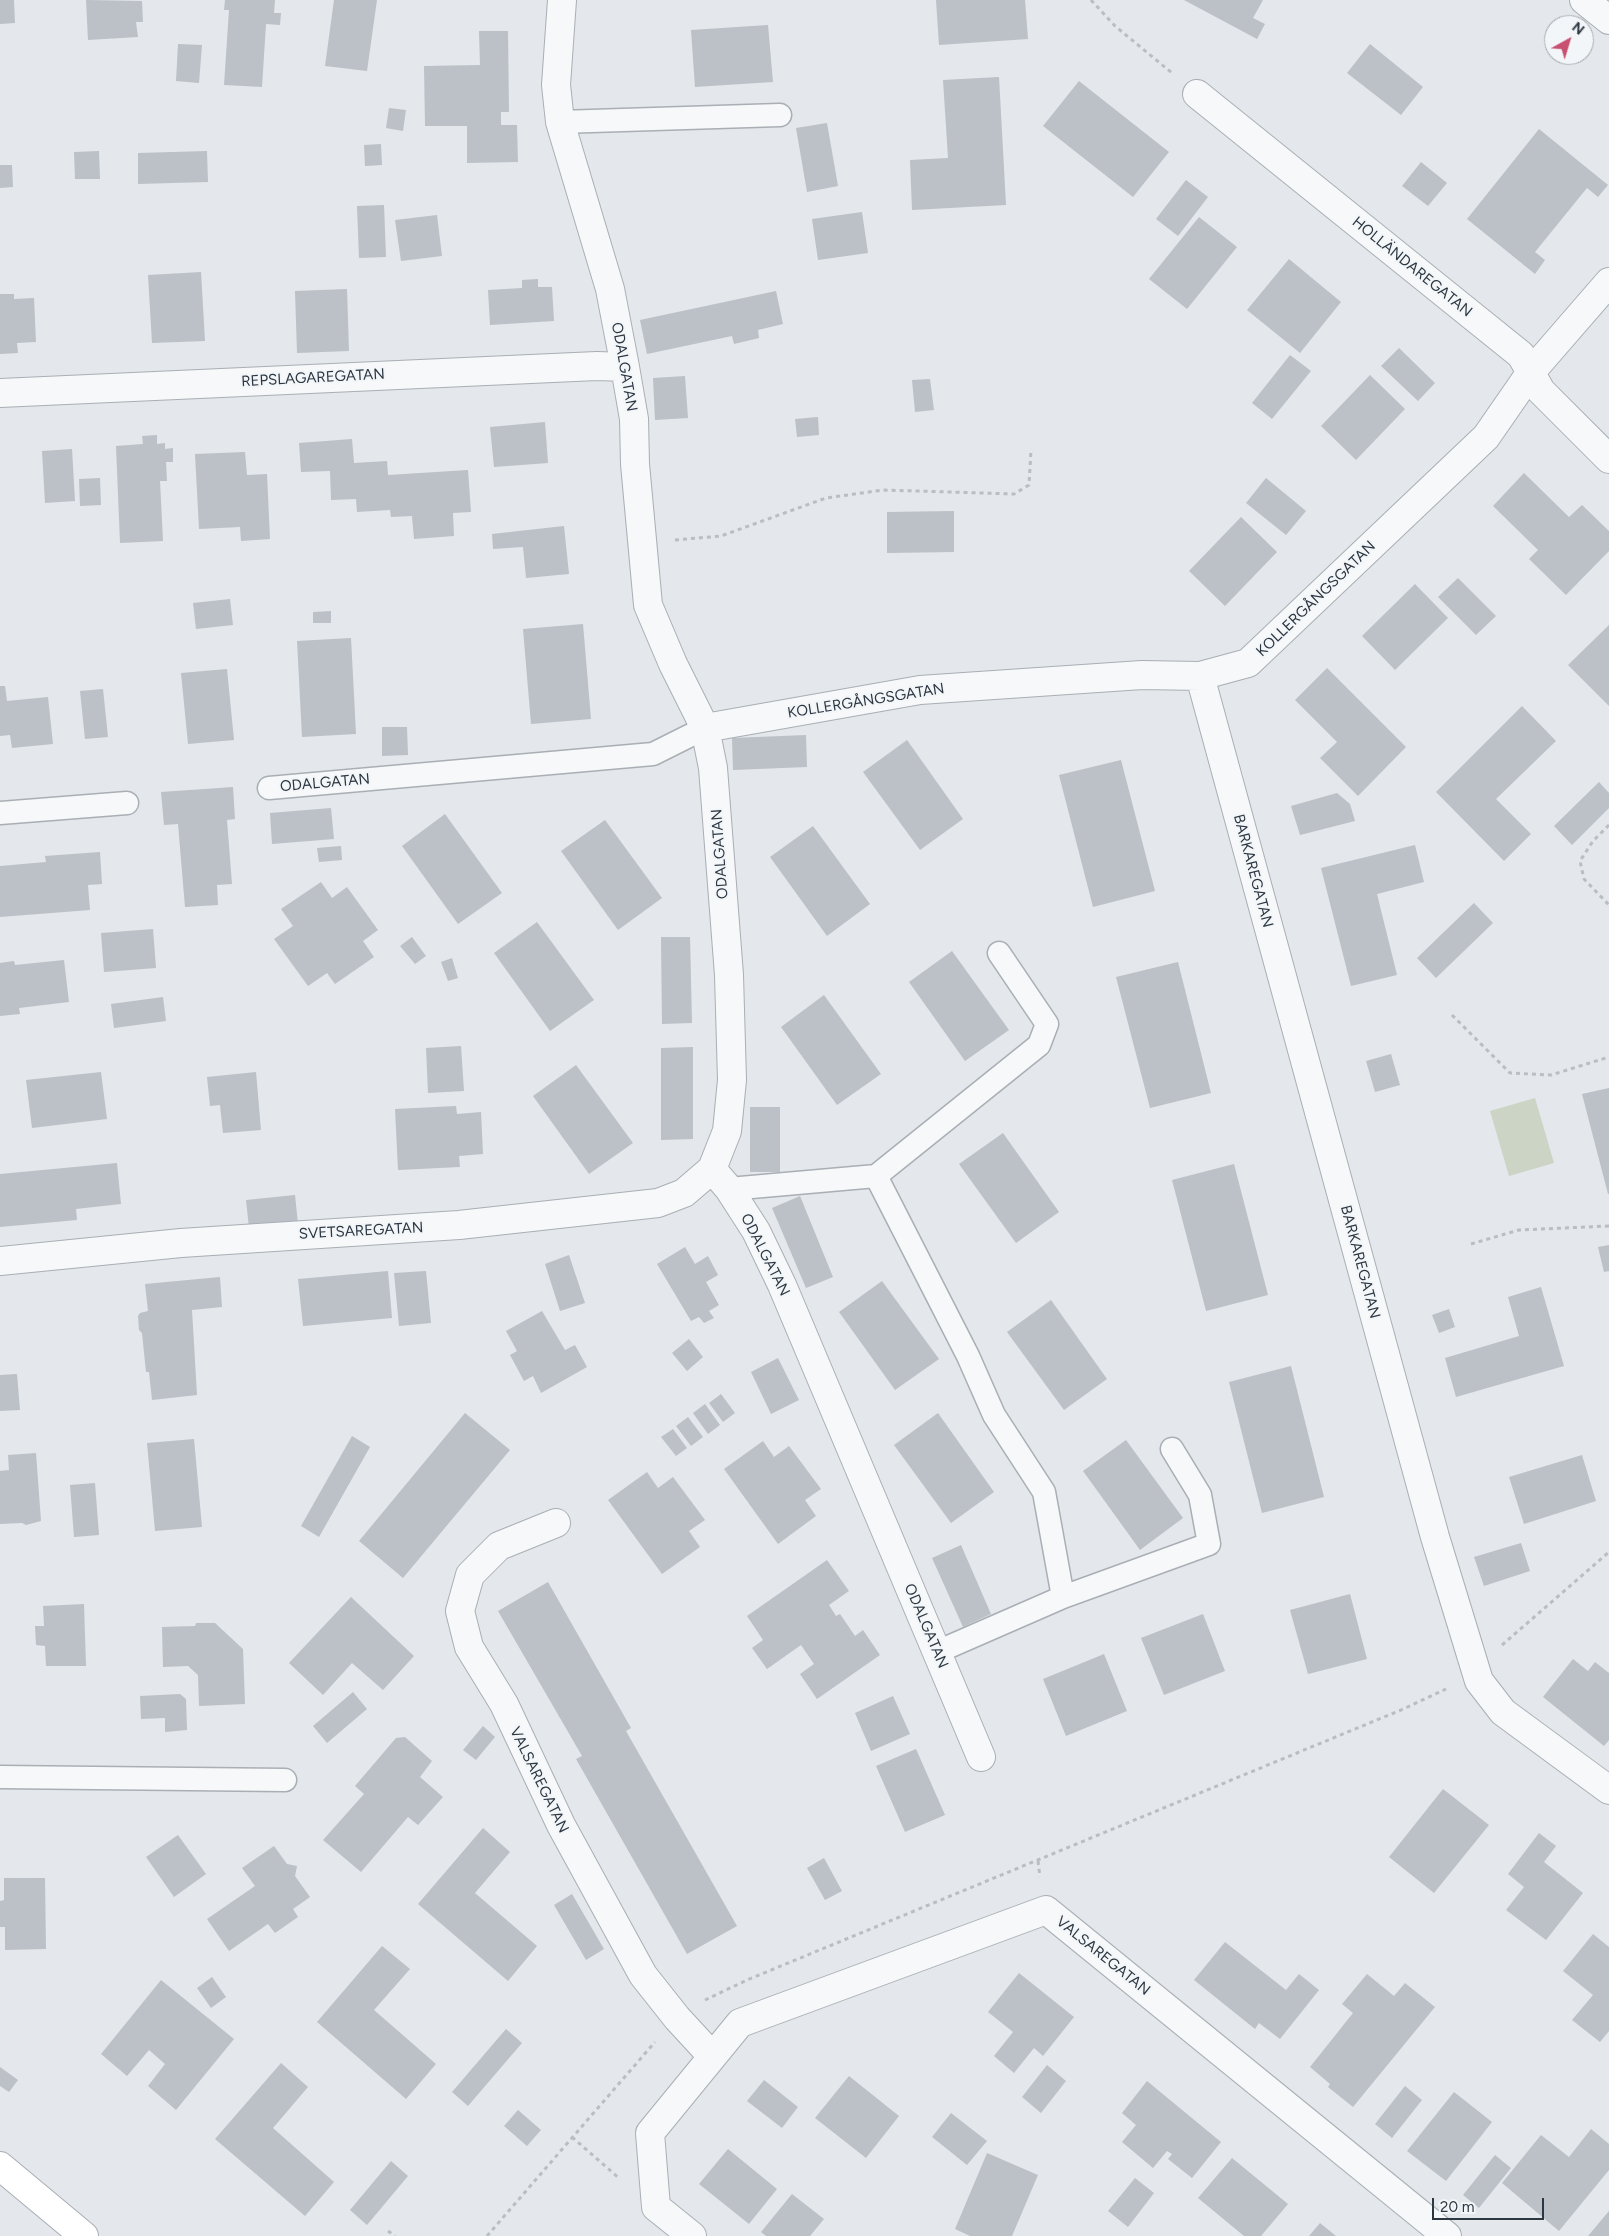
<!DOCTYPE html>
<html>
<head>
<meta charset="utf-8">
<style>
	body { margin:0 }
	#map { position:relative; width:1609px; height:2236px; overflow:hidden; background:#e4e7eb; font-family:Figtree,sans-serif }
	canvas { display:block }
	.north { position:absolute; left:1544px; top:15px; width:50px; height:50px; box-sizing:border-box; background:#f3f6f8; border:1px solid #a3aaaf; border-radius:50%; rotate:39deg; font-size:14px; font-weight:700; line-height:20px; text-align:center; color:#2c3742 }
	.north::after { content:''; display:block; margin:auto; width:18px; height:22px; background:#c85171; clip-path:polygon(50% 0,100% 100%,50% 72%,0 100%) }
	.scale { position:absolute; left:1432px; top:2198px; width:112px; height:22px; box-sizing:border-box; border:2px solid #2c3742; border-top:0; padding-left:6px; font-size:15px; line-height:18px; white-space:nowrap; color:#2c3742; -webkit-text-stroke:4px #f3f6f8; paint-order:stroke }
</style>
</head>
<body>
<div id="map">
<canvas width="1609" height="2236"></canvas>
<div class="north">N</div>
<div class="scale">20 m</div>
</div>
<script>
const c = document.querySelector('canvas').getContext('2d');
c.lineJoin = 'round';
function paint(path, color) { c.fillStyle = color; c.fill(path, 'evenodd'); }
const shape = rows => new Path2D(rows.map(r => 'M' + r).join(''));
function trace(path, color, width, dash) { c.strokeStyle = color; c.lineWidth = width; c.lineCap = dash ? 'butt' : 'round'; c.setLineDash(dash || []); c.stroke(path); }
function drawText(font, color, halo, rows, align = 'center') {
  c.font = font + ' Figtree,sans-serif'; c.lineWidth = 4; c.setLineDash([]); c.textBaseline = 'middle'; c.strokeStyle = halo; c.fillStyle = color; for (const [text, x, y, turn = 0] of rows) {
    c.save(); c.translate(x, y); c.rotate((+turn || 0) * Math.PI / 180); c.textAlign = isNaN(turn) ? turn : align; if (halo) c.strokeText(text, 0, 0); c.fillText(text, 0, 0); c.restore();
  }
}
paint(shape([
	[1535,1098,1554,1163,1509,1176,1490,1111]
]), '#cbd4c5');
paint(shape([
	[0,0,14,0,15,23,0,24],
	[86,0,142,1,143,22,136,22,138,37,88,40],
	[225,0,275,0,274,13,281,13,280,25,266,24,262,87,224,85,229,10,224,10],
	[334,0,377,0,367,71,325,66],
	[936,0,1025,0,1028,39,939,45],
	[1184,0,1263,0,1253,18,1265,24,1257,39],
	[768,25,773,82,695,87,691,30],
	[479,31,508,31,509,112,501,112,501,125,517,125,518,162,467,163,467,126,425,126,424,66,480,65],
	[178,44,202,45,199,83,176,81],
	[1370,44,1423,87,1401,115,1347,73],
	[999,77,1006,205,912,210,910,160,948,158,943,80],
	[1079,81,1169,152,1133,197,1043,126],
	[389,108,406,110,403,131,386,128],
	[827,123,838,186,807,192,796,128],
	[1539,129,1608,185,1598,197,1587,188,1535,252,1545,260,1535,274,1467,219],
	[381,144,382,165,365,166,364,145],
	[99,151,100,179,75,179,74,152],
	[207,151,208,182,138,184,138,153],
	[1421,162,1447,183,1428,206,1402,186],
	[0,165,12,165,13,187,0,188],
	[1186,180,1208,197,1178,236,1156,219],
	[384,205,386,257,359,258,357,206],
	[862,212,868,253,818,260,812,219],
	[437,215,442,256,401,261,395,220],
	[1199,217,1237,247,1187,309,1149,279],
	[1289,259,1341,302,1300,353,1247,310],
	[201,272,205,341,152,343,148,275],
	[538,279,538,287,552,287,554,321,490,325,488,290,522,288,522,280],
	[347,289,349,351,297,353,295,291],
	[776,291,783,324,758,330,759,338,734,344,732,336,647,354,640,320],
	[0,294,14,294,14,299,34,298,36,342,17,343,18,353,0,354],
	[1399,348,1435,383,1418,401,1381,366],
	[1290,355,1311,371,1272,419,1252,403],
	[1370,375,1405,409,1356,460,1321,426],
	[685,376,688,418,655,420,653,378],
	[930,379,934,410,915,412,912,380],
	[818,417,819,435,797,437,795,419],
	[545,422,548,463,494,467,490,427],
	[157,435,157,444,165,443,165,449,173,448,173,462,166,462,167,481,160,481,163,541,120,543,116,446,143,444,142,436],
	[352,439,354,463,387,461,388,475,468,470,471,512,453,513,454,536,414,539,412,516,391,517,390,510,357,512,356,499,331,500,330,471,301,472,299,443],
	[72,449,75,501,45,503,42,451],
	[245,452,247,475,267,474,270,539,241,541,240,527,199,529,195,454],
	[1524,473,1569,517,1582,505,1609,531,1609,551,1566,595,1529,559,1538,550,1493,506],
	[100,478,101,505,80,506,79,479],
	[1266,478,1306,511,1286,535,1246,503],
	[954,511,954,552,887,553,887,512],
	[1241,517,1277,552,1225,606,1189,571],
	[564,526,569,574,526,578,523,547,493,549,492,534],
	[1458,578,1496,616,1476,635,1438,597],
	[1415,584,1448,618,1395,670,1362,636],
	[230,599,233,625,196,629,193,603],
	[331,611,331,623,313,623,313,612],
	[583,624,591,719,531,724,523,629],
	[1609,625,1609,706,1568,665],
	[351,638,356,734,302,737,297,641],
	[1327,668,1406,747,1358,796,1320,758,1337,742,1295,700],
	[227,669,234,740,188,744,181,673],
	[0,686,5,686,7,701,48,697,53,744,12,748,10,735,0,736],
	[103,689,108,737,85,739,80,691],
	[1522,706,1556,741,1496,799,1531,834,1504,861,1436,792],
	[382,727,407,727,408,755,382,756],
	[806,735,807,767,733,770,732,738],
	[907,740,963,819,920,850,863,772],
	[1121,760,1155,891,1093,907,1059,775],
	[1599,782,1609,793,1609,808,1572,845,1554,826],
	[233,787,235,819,227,820,232,884,217,885,218,905,185,907,178,824,164,825,161,792],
	[1337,793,1350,804,1355,821,1300,835,1291,806],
	[331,808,334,839,272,844,270,813],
	[445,814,502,893,458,924,402,846],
	[605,820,662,898,618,930,561,851],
	[813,826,870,904,827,936,770,857],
	[1415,845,1424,882,1377,894,1397,975,1351,986,1321,868],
	[341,846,342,860,319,862,317,848],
	[100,852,102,884,88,885,90,910,0,917,0,866,46,862,45,856],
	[321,882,332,898,347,887,378,930,363,941,374,957,335,984,327,973,308,986,274,939,293,926,281,909],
	[1474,903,1493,923,1436,978,1417,958],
	[537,922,594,1000,550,1031,494,953],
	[153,929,156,968,104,972,101,933],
	[412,937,426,956,415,964,400,946],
	[661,937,690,937,692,1023,662,1024],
	[952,951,1009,1030,965,1061,909,982],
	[452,958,458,978,448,981,441,962],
	[64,960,69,1002,19,1008,20,1014,0,1016,0,963,14,961,15,965],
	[1178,962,1211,1093,1150,1108,1116,977],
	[824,995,881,1074,837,1105,781,1027],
	[163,997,166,1021,114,1028,111,1004],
	[461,1046,464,1091,428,1093,426,1048],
	[693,1047,693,1139,661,1140,661,1048],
	[1391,1054,1400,1085,1375,1092,1366,1061],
	[576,1065,633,1143,589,1174,533,1096],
	[101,1072,107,1119,32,1128,26,1080],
	[256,1072,261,1130,223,1133,220,1105,210,1106,207,1077],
	[1609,1088,1609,1194,1608,1194,1582,1094],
	[456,1106,457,1114,481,1112,483,1154,459,1156,460,1167,398,1170,395,1109],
	[750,1107,780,1107,780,1172,750,1172],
	[1003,1133,1059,1212,1016,1243,959,1164],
	[117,1163,121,1204,76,1209,77,1220,0,1227,0,1174],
	[1234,1164,1268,1295,1206,1311,1172,1180],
	[295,1195,298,1224,249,1228,246,1200],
	[800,1196,833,1277,806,1288,772,1208],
	[1609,1245,1609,1271,1604,1272,1598,1247],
	[685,1247,695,1264,708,1256,718,1275,706,1282,719,1305,709,1311,714,1318,704,1323,699,1317,691,1321,657,1264],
	[569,1255,585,1303,560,1311,545,1264],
	[388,1271,392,1318,303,1326,298,1279],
	[426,1271,431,1323,399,1326,394,1273],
	[220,1277,222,1307,192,1310,197,1395,152,1400,149,1372,146,1372,142,1333,139,1330,138,1316,140,1313,148,1311,145,1284],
	[882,1281,939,1359,895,1390,839,1312],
	[1541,1287,1564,1366,1456,1397,1445,1358,1519,1336,1508,1297],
	[1051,1300,1107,1379,1064,1410,1007,1332],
	[1449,1309,1455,1327,1439,1333,1432,1315],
	[542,1311,565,1350,575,1345,587,1367,541,1393,533,1376,524,1381,510,1355,517,1351,506,1331],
	[689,1339,703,1357,687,1371,672,1353],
	[778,1358,799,1400,771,1414,751,1372],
	[1291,1366,1324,1497,1262,1513,1229,1382],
	[17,1374,20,1410,0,1411,0,1375],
	[721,1394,735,1413,723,1422,709,1403],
	[705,1404,720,1425,708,1434,693,1413],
	[465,1413,510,1450,403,1578,359,1541],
	[938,1413,994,1492,951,1523,894,1445],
	[688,1417,703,1437,691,1446,676,1426],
	[673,1429,687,1448,676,1456,661,1437],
	[352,1436,370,1447,319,1537,301,1526],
	[194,1439,202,1527,155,1531,147,1443],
	[1126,1440,1183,1518,1140,1550,1083,1471],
	[763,1441,774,1457,789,1446,821,1489,805,1500,816,1516,778,1544,724,1469],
	[36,1453,41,1521,26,1525,22,1523,0,1524,0,1471,9,1470,8,1455],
	[1582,1455,1596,1501,1524,1524,1509,1477],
	[647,1472,658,1488,673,1477,705,1520,689,1531,700,1547,662,1574,608,1500],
	[95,1483,99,1535,74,1537,70,1485],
	[1521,1543,1530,1571,1484,1586,1474,1557],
	[961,1545,991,1614,963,1627,932,1558],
	[827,1560,849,1591,829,1605,836,1616,840,1614,855,1636,863,1630,880,1655,817,1699,800,1674,814,1664,801,1645,767,1669,752,1648,763,1640,747,1616],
	[548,1582,631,1728,626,1731,737,1926,687,1954,576,1759,582,1756,498,1611],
	[1350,1594,1367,1659,1308,1674,1290,1610],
	[351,1597,414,1656,383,1690,352,1663,323,1695,289,1663],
	[84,1604,86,1666,46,1666,45,1646,36,1645,35,1626,44,1626,43,1606],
	[1203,1614,1225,1671,1164,1695,1141,1638],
	[196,1623,215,1623,243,1649,245,1704,199,1706,198,1675,188,1666,163,1667,162,1627,195,1626],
	[1104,1654,1127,1711,1066,1736,1043,1679],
	[1573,1659,1588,1671,1595,1662,1609,1673,1609,1740,1604,1746,1543,1697],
	[353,1692,367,1709,327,1743,313,1726],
	[180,1694,186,1699,187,1730,165,1732,165,1718,141,1719,140,1696],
	[893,1696,910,1734,871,1751,855,1713],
	[483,1726,495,1737,476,1760,463,1750],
	[405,1737,432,1761,420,1777,443,1797,418,1825,408,1817,361,1872,323,1840,364,1794,355,1786,396,1738],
	[916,1749,945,1815,905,1832,876,1766],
	[1443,1789,1489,1825,1434,1893,1389,1857],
	[483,1828,510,1852,475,1893,537,1946,508,1981,418,1904],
	[1539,1833,1556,1846,1544,1862,1583,1893,1546,1940,1506,1910,1524,1887,1508,1874],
	[178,1835,206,1874,174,1897,146,1857],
	[274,1846,287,1864,297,1866,295,1876,310,1897,293,1909,298,1917,275,1933,268,1924,229,1951,207,1919,255,1886,242,1868],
	[824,1858,842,1891,825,1900,807,1868],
	[4,1878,45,1878,46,1949,5,1950,5,1927,0,1927,0,1901,4,1900],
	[572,1894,604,1949,586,1960,554,1905],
	[1593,1934,1609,1947,1609,2031,1600,2042,1572,2020,1593,1995,1563,1971],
	[1225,1942,1286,1990,1299,1974,1319,1990,1280,2039,1259,2023,1255,2029,1194,1980],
	[382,1946,410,1969,374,2010,436,2064,406,2099,317,2022],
	[1019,1973,1074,2017,1043,2056,1034,2048,1014,2073,994,2056,1013,2032,988,2012],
	[1367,1974,1394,1996,1405,1983,1435,2007,1353,2107,1328,2087,1330,2084,1310,2067,1353,2013,1342,2004],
	[212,1977,226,1997,211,2008,197,1988],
	[161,1980,234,2039,176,2110,148,2086,165,2064,149,2050,127,2076,101,2054],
	[506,2029,522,2043,468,2106,452,2092],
	[281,2063,308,2087,273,2128,334,2182,305,2216,215,2139],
	[1047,2065,1066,2081,1041,2113,1022,2097],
	[0,2067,18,2080,9,2092,0,2086],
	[849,2076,899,2116,866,2158,815,2118],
	[764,2080,798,2107,782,2128,747,2101],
	[1147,2081,1221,2142,1192,2178,1168,2159,1172,2154,1167,2151,1153,2168,1122,2142,1136,2125,1122,2113],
	[1405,2086,1422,2100,1392,2138,1375,2124],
	[1454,2092,1492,2122,1446,2181,1407,2151],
	[518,2110,541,2130,527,2146,504,2126],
	[951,2113,987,2141,967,2165,932,2137],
	[1591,2129,1609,2144,1609,2170,1559,2231,1502,2183,1541,2135,1569,2157],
	[728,2149,777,2189,749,2224,699,2184],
	[987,2153,1038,2175,1012,2236,970,2236,955,2229],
	[1495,2155,1511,2168,1479,2208,1463,2195],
	[1232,2158,1288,2204,1261,2236,1244,2236,1198,2198],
	[391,2161,408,2176,367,2225,350,2210],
	[1135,2178,1154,2193,1128,2227,1108,2211],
	[792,2194,824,2219,810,2236,766,2236,761,2232],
	[1609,2211,1609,2236,1588,2236],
	[1320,2223,1336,2236,1309,2236]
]), '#bbc1c7');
const service = shape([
	[560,122,780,115],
	[269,788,653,754,705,728],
	[0,813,127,803],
	[876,1176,968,1356,994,1415,1044,1492,1063,1597,937,1652],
	[729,1189,876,1176,1039,1045,1047,1024,999,953],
	[1063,1597,1209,1544,1200,1495,1172,1449],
	[0,1777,285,1780]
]);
const minor = shape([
	[562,0,556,85,560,122,610,289,625,367,634,419,635,464,648,605,673,664,705,728,713,768,729,975,732,1080,727,1131,712,1169,729,1189,756,1231,782,1285,981,1757],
	[1197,94,1521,355,1541,391,1609,459],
	[0,393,597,366,625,367],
	[1200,676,1435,1537,1479,1681,1503,1712,1609,1790],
	[705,728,920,690,1142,675,1200,676,1248,663,1486,437,1531,372,1609,282],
	[0,1261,181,1243,459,1225,658,1203,684,1193,712,1169],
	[556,1523,499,1546,470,1575,460,1611,469,1647,504,1704,561,1825,643,1975,677,2018,712,2056],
	[692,2236,656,2207,650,2133,740,2023,1046,1910,1447,2236]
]);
const tertiary = shape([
	[1584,0,1609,20]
]);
const secondary = shape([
	[0,2166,84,2236]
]);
trace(service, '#a9afb5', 25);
trace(minor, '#a9afb5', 30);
trace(tertiary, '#a9afb5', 30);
trace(secondary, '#a9afb5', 30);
trace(shape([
	[1091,0,1115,26,1172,73],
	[675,540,721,536,826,498,883,490,1014,494,1029,485,1031,450],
	[1609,825,1593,841,1580,861,1584,879,1609,905],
	[1452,1015,1510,1073,1551,1075,1609,1057],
	[1471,1244,1519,1230,1609,1226],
	[1502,1645,1609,1552],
	[1038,1861,1040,1877],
	[705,2000,747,1980,1401,1710,1446,1689],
	[572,2137,620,2179],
	[388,2231,395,2236],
	[487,2236,655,2042]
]), '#b9bec2', 3, [4, 4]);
trace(service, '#f6f8f9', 22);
trace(minor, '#f6f8f9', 28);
trace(tertiary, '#f6f8f9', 28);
trace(secondary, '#fff', 28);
drawText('15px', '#2c3742', '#f3f6f8', [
	["HOLLÄNDAREGATAN",1412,267,39],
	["ODALGATAN",624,367,80],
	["REPSLAGAREGATAN",313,378,-3],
	["KOLLERGÅNGSGATAN",1316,599,-44],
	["KOLLERGÅNGSGATAN",866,701,-9],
	["ODALGATAN",325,783,-5],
	["ODALGATAN",720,854,-94],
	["BARKAREGATAN",1253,871,75],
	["SVETSAREGATAN",361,1231,-3],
	["ODALGATAN",765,1255,63],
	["BARKAREGATAN",1360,1262,75],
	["ODALGATAN",926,1626,67],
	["VALSAREGATAN",539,1780,64],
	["VALSAREGATAN",1103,1956,39]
]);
</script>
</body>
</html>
